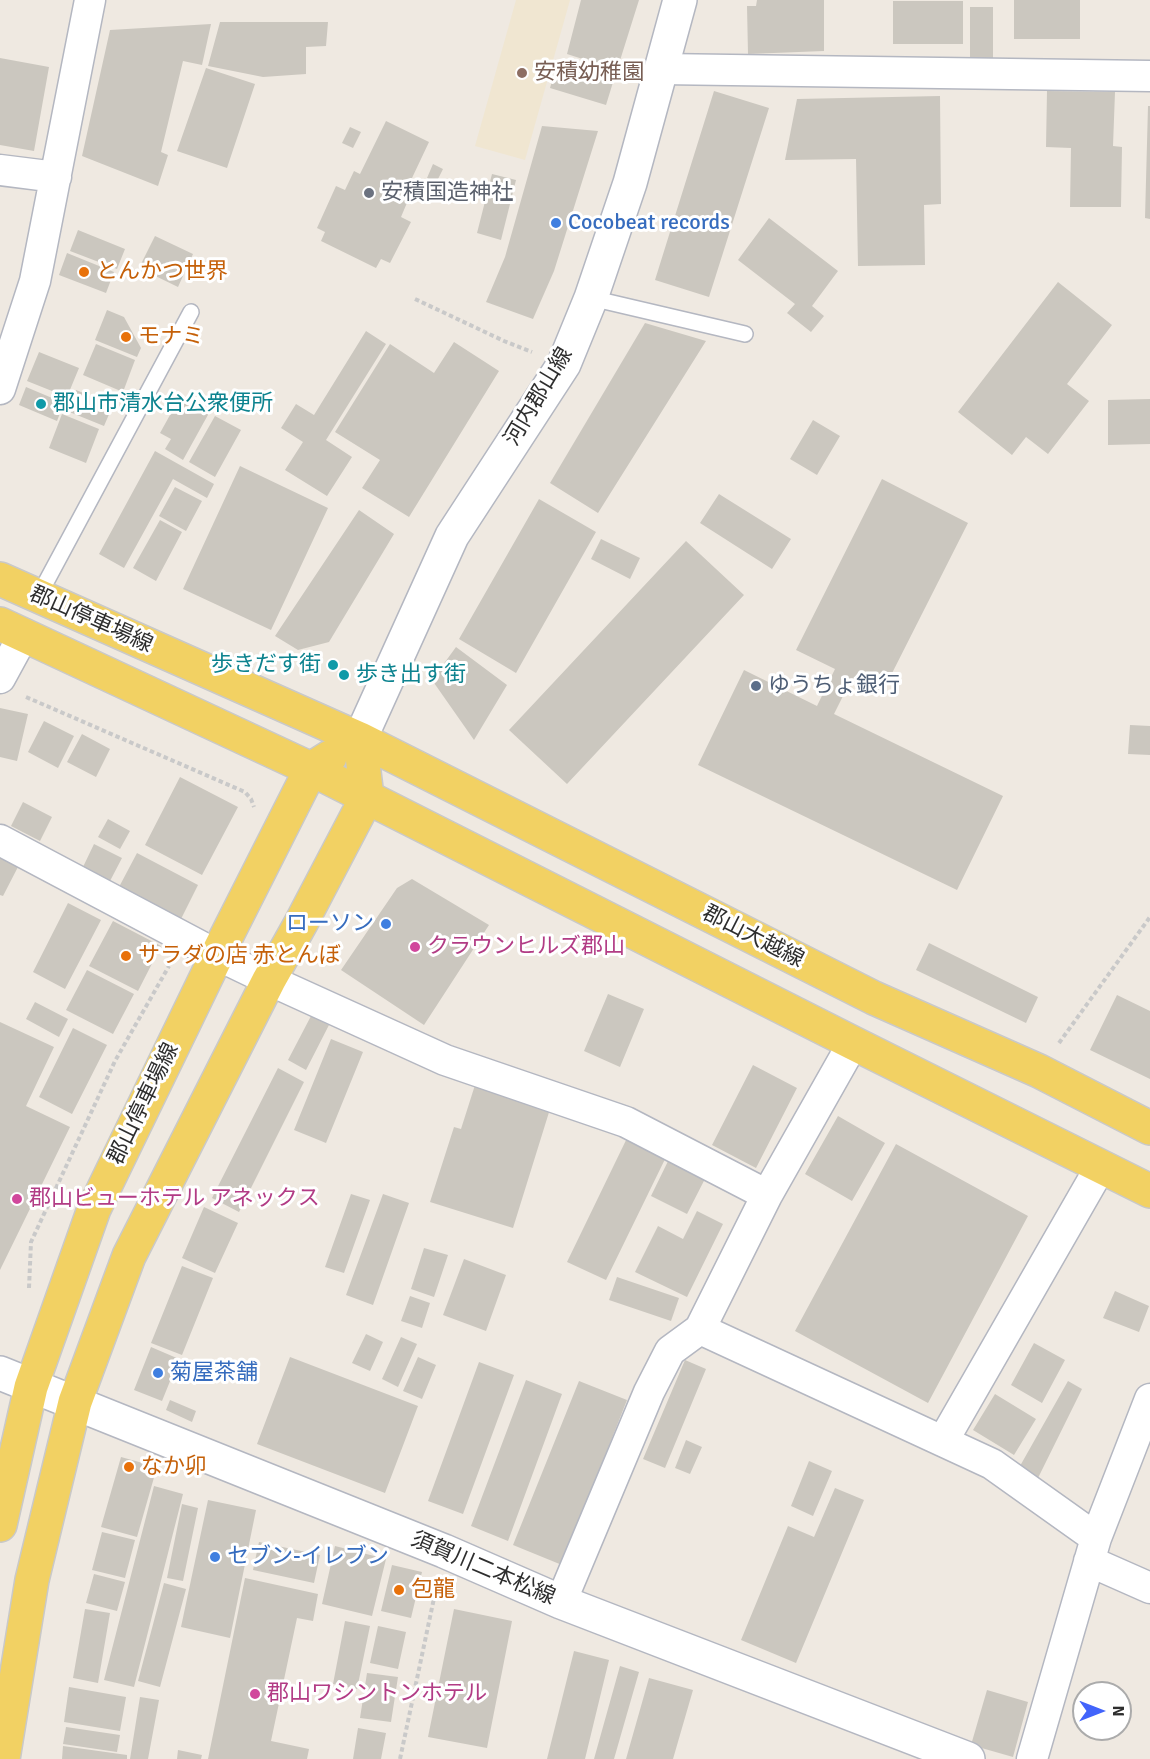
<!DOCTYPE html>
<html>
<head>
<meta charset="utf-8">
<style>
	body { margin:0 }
	#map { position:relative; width:1150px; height:1759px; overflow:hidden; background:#efe9e1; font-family:Signika,sans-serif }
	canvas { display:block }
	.north { position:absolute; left:1072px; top:1681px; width:60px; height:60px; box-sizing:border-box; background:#fff; border:2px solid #ababab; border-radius:50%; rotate:90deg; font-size:16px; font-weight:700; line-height:24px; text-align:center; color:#2e2e2e }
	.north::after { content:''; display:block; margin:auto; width:21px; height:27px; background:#4264fb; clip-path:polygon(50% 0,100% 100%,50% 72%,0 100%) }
</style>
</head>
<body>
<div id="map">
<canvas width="1150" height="1759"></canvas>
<div class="north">N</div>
</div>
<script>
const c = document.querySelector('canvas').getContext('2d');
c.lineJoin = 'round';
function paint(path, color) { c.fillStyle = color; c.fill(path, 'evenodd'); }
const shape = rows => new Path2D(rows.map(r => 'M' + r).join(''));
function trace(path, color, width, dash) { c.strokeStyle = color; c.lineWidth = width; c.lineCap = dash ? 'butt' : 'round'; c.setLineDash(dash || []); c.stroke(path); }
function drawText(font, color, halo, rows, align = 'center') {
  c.font = font + ' Signika,"Noto Sans JP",sans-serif'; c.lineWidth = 6; c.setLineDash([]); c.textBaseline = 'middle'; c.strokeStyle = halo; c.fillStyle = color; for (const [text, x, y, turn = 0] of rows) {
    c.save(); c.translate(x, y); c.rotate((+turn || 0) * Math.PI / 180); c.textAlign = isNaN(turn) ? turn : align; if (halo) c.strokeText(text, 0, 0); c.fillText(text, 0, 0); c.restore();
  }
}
paint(shape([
	[516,0,570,0,525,160,475,146]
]), '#f0e6d1');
paint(shape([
	[581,0,639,0,617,70,567,54],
	[757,0,824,0,824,51,748,54,747,6,756,6],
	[1014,0,1080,0,1080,39,1014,39],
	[893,1,963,1,963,44,893,44],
	[970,7,993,7,993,58,970,58],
	[220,22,328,22,326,46,306,47,306,74,263,77,208,66],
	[211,24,202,65,183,61,161,152,168,155,158,186,82,156,110,30],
	[0,58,49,67,34,151,0,145],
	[558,61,614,79,606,105,550,88],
	[206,68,255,84,227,168,177,151],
	[714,91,769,108,709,297,655,280],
	[1047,91,1115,92,1113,146,1122,147,1121,207,1070,207,1071,148,1046,147],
	[940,96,941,204,924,205,925,265,858,266,856,159,785,160,797,99],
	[1148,106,1150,106,1150,219,1145,218],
	[386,121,429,142,404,195,409,198,401,217,411,222,390,263,381,259,376,268,321,241,325,232,317,228,336,186,345,190,354,171,360,174],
	[542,126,598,131,554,271,533,319,486,302,505,257],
	[350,127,361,132,353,148,342,143],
	[433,164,443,169,436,183,427,178],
	[492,174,516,180,501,240,477,233],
	[769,218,838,271,812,306,824,316,811,332,787,313,795,304,738,260],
	[78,230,125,249,117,269,70,251],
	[155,236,193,254,178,287,139,268],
	[67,253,114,272,106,293,59,275],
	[1058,282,1112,325,1067,384,1089,401,1048,454,1026,437,1012,455,958,412],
	[107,310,124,317,141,348,137,357,95,340],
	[645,323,706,341,598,513,550,483],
	[366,331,386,344,326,440,352,457,327,496,285,470,303,442,281,428,296,404,314,415],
	[454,342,499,371,409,517,362,488,380,460,335,432,390,344,434,373],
	[96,344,135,360,123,392,83,375],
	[39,352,79,368,67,397,27,381],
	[26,387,64,403,57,421,19,405],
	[76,390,113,405,104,426,67,411],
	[180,397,209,413,183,460,165,449,171,439,160,433],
	[1150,399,1150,444,1108,445,1108,400],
	[62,414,99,429,86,463,49,448],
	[215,416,241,430,215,477,189,462],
	[813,420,840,436,817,475,790,459],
	[155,451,214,484,207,498,173,479,124,568,99,554],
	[240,466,328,508,271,630,183,589],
	[882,479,968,523,882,693,852,678,834,714,1003,796,957,890,698,765,744,670,817,706,835,669,796,650],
	[175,487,202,501,186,531,159,516],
	[719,494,791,539,772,569,700,523],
	[539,499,596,532,516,673,459,639],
	[359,510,394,534,329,642,298,650,275,636],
	[160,520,182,532,156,581,133,568],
	[601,539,640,558,630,579,591,559],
	[686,541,744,595,567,784,509,730],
	[456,647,507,685,474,740,432,680],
	[0,708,28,714,17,761,0,757],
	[44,721,74,736,58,768,28,752],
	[1130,725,1150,726,1150,755,1128,754],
	[82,734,110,749,96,777,67,762],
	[180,777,238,807,202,875,145,845],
	[23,802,52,817,40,841,11,826],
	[108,819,130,831,120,849,98,837],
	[94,844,122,858,110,881,83,867],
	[137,853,198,885,181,919,119,887],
	[0,855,19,865,3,896,0,895],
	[412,879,489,925,424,1025,341,970,397,888],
	[68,903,101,920,65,989,33,972],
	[113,921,161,946,138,991,89,966],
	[929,943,1038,997,1026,1023,916,970],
	[87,970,134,994,113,1034,66,1010],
	[608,994,644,1009,620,1067,584,1051],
	[1117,995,1150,1011,1150,1079,1090,1050],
	[35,1002,68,1019,59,1037,26,1019],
	[311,1016,329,1025,306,1070,288,1060],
	[0,1022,54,1047,26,1106,70,1127,0,1270],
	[73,1028,107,1045,72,1114,39,1097],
	[331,1039,363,1052,326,1143,294,1130],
	[753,1065,797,1088,756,1168,712,1145],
	[278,1068,304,1082,239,1212,212,1198],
	[475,1085,550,1109,513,1228,430,1202,454,1127,461,1129],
	[838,1116,885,1143,852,1201,805,1174],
	[629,1134,668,1153,606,1280,567,1262],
	[896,1144,1028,1216,928,1403,795,1331],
	[672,1153,709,1171,687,1214,651,1196],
	[351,1194,370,1200,344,1273,325,1267],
	[383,1194,409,1203,373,1305,346,1295],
	[204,1207,238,1223,215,1273,182,1258],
	[697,1211,723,1224,687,1297,635,1272,658,1226,683,1239],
	[424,1248,448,1255,434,1297,411,1289],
	[464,1259,506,1275,486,1331,443,1315],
	[182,1266,213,1278,182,1355,151,1343],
	[617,1277,679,1298,671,1321,609,1300],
	[1115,1291,1149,1306,1139,1332,1103,1318],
	[410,1296,430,1303,422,1328,401,1321],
	[366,1334,383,1342,370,1371,352,1363],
	[401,1337,417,1344,398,1387,382,1379],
	[1034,1343,1065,1360,1042,1403,1011,1385],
	[151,1347,179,1359,162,1401,134,1390],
	[290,1357,418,1406,385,1493,257,1444],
	[418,1357,436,1365,422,1399,403,1391],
	[685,1360,706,1369,665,1468,643,1459],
	[479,1362,514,1375,463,1514,428,1501],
	[526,1380,562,1394,508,1541,471,1526],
	[579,1381,627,1400,562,1565,513,1545],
	[1068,1381,1082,1389,1038,1478,1020,1466],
	[995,1394,1036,1419,1014,1455,973,1430],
	[170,1400,196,1411,192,1422,166,1410],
	[686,1440,702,1447,690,1474,675,1468],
	[121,1457,157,1467,137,1537,101,1527],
	[809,1461,832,1471,813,1516,791,1506],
	[154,1486,183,1494,134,1687,104,1680],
	[835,1488,864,1500,796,1663,741,1640,788,1526,814,1537],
	[208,1500,256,1510,230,1638,181,1627],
	[182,1504,198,1508,183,1581,167,1578],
	[102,1532,135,1540,125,1578,92,1570],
	[259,1542,320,1555,314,1583,253,1570],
	[335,1546,386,1559,372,1616,322,1604],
	[392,1565,422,1572,411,1618,381,1611],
	[94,1574,125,1582,117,1611,86,1603],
	[245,1578,318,1594,313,1621,297,1618,271,1741,309,1749,307,1759,208,1759],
	[164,1583,186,1589,160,1687,138,1681],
	[85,1609,110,1613,98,1683,73,1678],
	[454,1609,512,1621,487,1748,428,1737],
	[345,1621,370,1626,357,1689,333,1684],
	[378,1626,406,1632,398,1669,370,1663],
	[574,1651,609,1660,585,1759,547,1759],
	[620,1666,639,1672,614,1759,594,1759],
	[367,1673,398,1677,391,1722,360,1718],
	[649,1678,693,1690,673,1759,626,1759],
	[69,1687,126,1697,120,1731,64,1722],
	[987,1690,1028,1702,1013,1757,971,1745],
	[140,1697,159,1700,148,1759,130,1759],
	[66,1727,120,1735,117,1752,63,1744],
	[358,1728,386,1733,381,1759,353,1759],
	[63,1746,127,1755,127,1759,62,1759],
	[178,1750,202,1755,201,1759,177,1759]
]), '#cbc7bf');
const lane = shape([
	[591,298,745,334],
	[38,597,191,312]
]);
const street = shape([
	[661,69,1150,76],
	[0,170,56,177],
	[0,389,35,281,90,0],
	[0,678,24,634],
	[0,840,217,955,269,980,445,1060,626,1122,767,1195],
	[700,1329,992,1464,1096,1538],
	[943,1441,1101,1166],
	[1089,1561,1150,1588],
	[561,1602,649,1392,670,1351,700,1329,767,1195,853,1043],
	[1032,1759,1096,1538,1150,1399]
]);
const secondary = shape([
	[360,739,452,536,564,364,591,298,630,183,680,0],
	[0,1373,444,1551,561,1602,968,1759]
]);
const primary = shape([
	[0,579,360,739,874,998,1039,1071,1150,1128],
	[0,624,311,769,853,1043,1150,1191],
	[0,1525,31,1387,94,1209,217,955,311,769,330,757],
	[3,1759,32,1580,75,1402,129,1256,269,980,301,923,367,797,360,739]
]);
trace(lane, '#b4b7c1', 18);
trace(street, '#b4b7c1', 33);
trace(secondary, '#b4b7c1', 36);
trace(primary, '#c9c9c9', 36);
trace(shape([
	[415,299,504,341,532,352],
	[26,697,245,792,251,799,254,807],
	[1059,1043,1150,917],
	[29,1288,31,1242,115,1061,169,966],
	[400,1759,437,1584]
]), '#c9c9c9', 4, [4.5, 3]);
trace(lane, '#fff', 15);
trace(street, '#fff', 30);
trace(secondary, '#fff', 33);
trace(primary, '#f2d163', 33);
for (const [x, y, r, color] of [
	[522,73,6,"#8d6e63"],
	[369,193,6,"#6b7280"],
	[556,223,6,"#3f7fe0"],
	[84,272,6,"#e8710a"],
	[126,337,6,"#e8710a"],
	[41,404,6,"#0f9aa8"],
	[333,665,6,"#0f9aa8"],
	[344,675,6,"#0f9aa8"],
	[756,686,6,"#5c6f8a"],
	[386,924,6,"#3f7fe0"],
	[415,947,6,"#d1479c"],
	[126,956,6,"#e8710a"],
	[17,1199,6,"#d1479c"],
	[158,1373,6,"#3f7fe0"],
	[129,1467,6,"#e8710a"],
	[215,1557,6,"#3f7fe0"],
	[399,1590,6,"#e8710a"],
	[255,1694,6,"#d1479c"]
]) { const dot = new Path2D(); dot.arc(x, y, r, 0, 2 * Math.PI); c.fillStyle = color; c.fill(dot); trace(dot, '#fff', 2); }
drawText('22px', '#785e54', '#fff', [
	["安積幼稚園",534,73]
], 'left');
drawText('22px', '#5b616d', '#fff', [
	["安積国造神社",381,193]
], 'left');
drawText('22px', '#366cbe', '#fff', [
	["Cocobeat records",568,223],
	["ローソン",374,924,"right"],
	["菊屋茶舗",170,1373],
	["セブン-イレブン",227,1557]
], 'left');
drawText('22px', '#c56008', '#fff', [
	["とんかつ世界",96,272],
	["モナミ",138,337],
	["サラダの店 赤とんぼ",138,956],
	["なか卯",141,1467],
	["包龍",411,1590]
], 'left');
drawText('22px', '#2e2e2e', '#fff', [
	["河内郡山線",539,397,-59],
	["郡山停車場線",91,620,24],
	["郡山大越線",753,937,27],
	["郡山停車場線",144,1104,-64],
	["須賀川二本松線",483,1569,23]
]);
drawText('22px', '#0d838f', '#fff', [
	["郡山市清水台公衆便所",53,404],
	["歩きだす街",321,665,"right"],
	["歩き出す街",356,675]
], 'left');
drawText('22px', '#4e5e75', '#fff', [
	["ゆうちょ銀行",768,686]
], 'left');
drawText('22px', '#b23c85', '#fff', [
	["クラウンヒルズ郡山",427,947],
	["郡山ビューホテル アネックス",29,1199],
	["郡山ワシントンホテル",267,1694]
], 'left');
</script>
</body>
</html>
